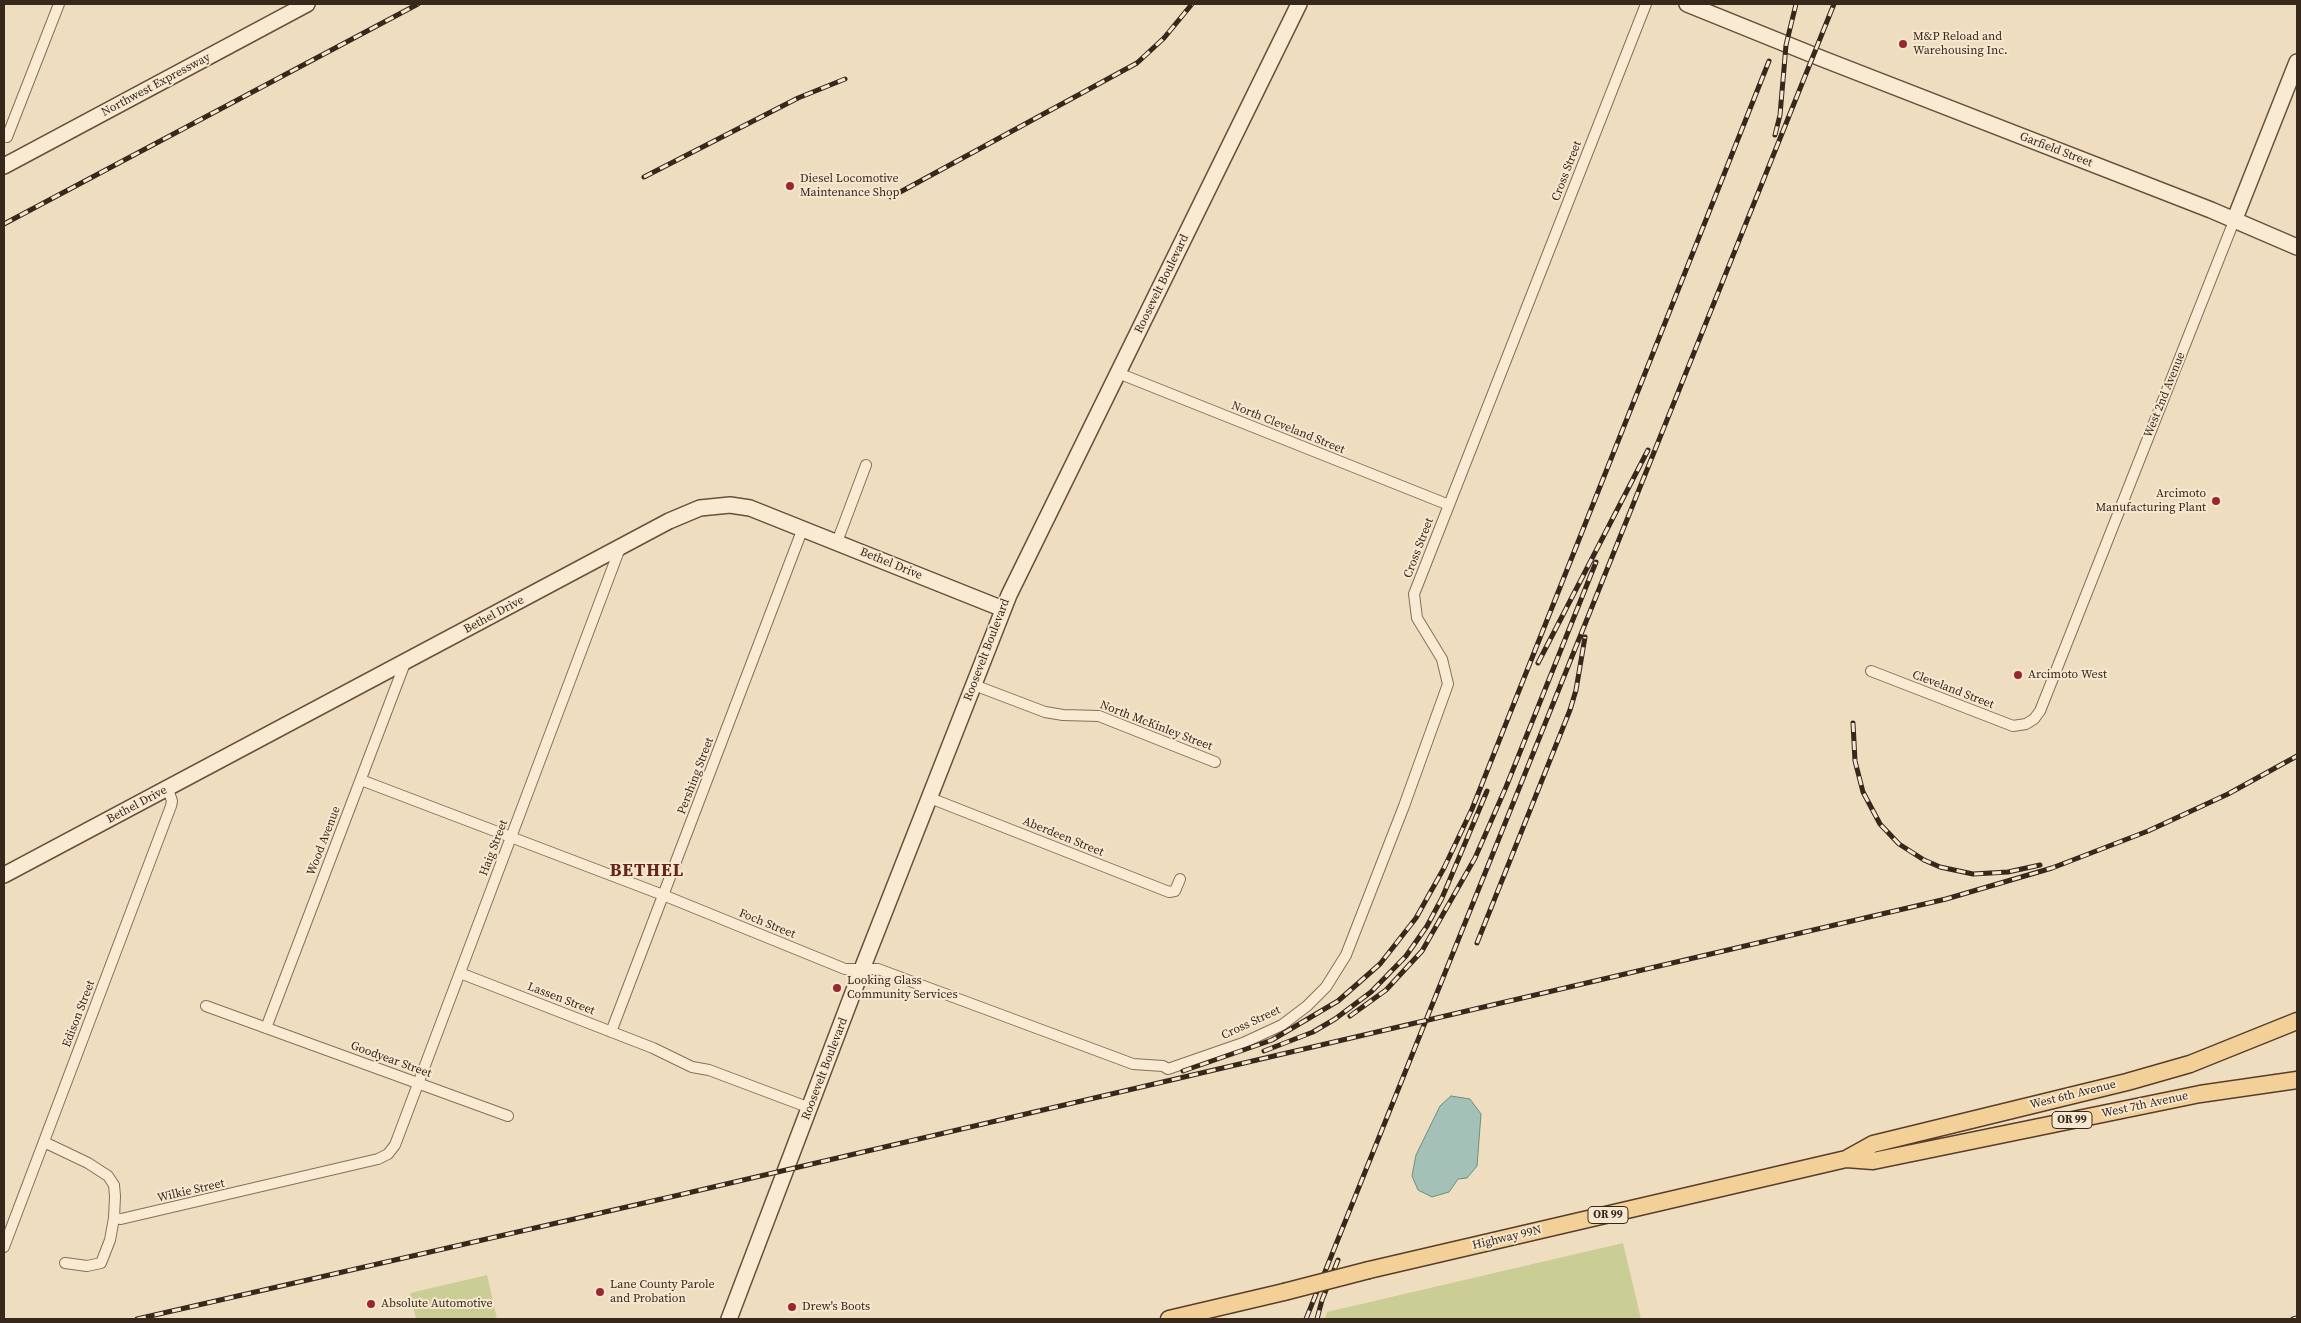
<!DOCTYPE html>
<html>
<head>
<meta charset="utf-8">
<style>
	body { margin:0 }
	#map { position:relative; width:2301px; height:1323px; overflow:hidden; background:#efddc0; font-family:"Source Serif 4",serif }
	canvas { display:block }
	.frame { position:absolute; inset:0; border:5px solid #37281c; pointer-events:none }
</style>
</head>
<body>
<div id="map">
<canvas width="2301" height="1323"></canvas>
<div class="frame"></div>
</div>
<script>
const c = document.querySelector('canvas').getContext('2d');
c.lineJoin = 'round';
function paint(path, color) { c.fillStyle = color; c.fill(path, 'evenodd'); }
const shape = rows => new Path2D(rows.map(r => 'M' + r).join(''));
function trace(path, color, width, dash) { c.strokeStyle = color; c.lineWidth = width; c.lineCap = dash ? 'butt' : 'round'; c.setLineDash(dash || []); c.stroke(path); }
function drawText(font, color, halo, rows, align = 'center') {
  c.font = font + ' "Source Serif 4",serif'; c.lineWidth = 4; c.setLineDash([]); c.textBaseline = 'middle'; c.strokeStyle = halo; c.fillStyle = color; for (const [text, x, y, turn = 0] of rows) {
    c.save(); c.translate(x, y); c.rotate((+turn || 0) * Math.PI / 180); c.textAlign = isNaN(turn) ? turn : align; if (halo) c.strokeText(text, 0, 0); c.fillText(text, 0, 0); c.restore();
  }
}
paint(shape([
	[1623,1243,1641,1319,1325,1319,1327,1312],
	[487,1275,497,1319,416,1319,410,1293]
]), '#cacd94');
const water = shape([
	[1451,1096,1470,1099,1481,1114,1477,1166,1467,1178,1458,1179,1449,1192,1432,1197,1418,1190,1412,1176,1416,1155,1440,1106,1451,1096]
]);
paint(water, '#a3c1b6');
trace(water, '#6a8f83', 1);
const street = shape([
	[7,137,59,4],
	[1118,373,1449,505],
	[837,542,866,465],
	[1871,671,2013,726,2026,724,2034,719,2040,711,2234,221],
	[974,685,1045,712,1063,715,1099,716,1215,762],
	[361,780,663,895,845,969,878,969,1133,1064,1163,1066,1168,1069,1243,1043,1282,1025,1307,1006,1326,987,1346,955,1404,806,1448,684,1442,659,1417,618,1414,594,1646,4],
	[930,798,1169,892,1175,891,1180,879],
	[460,973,653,1048,692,1067,709,1070,810,1108],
	[206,1006,508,1116],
	[266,1028,405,663],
	[611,1032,803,528],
	[44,1142,88,1163,108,1176,114,1185,115,1196,114,1218,121,1219,378,1159,388,1154,395,1145,620,548],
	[4,1247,171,806,172,801,168,789],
	[65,1263,87,1266,101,1263,110,1240,114,1218]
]);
const secondary = shape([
	[1687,4,1823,59,2211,210,2297,247],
	[4,166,307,4],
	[2234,221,2297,62],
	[4,875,669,521,700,508,730,505,750,508,1003,609],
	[729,1319,862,969,1009,595,1299,4]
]);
const primary = shape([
	[1846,1159,1873,1161,2200,1094,2297,1080],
	[1369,1270,1846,1159,1873,1144,2127,1082,2190,1064,2297,1021],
	[1169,1319,1284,1292]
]);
trace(street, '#886e58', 12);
trace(secondary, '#6a4f3b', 18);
trace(primary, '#563d2c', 19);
trace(street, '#f9ebd3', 10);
trace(secondary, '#f9ebd3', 15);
trace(primary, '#f3d097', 16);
const rail = shape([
	[1775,135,1780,115,1786,45,1796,4],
	[644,177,798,98,845,79],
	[891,197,1137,63,1164,38,1192,4],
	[4,224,418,4],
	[1538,663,1648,450],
	[1853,723,1855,761,1863,792,1880,824,1899,844,1924,860,1940,867,1973,874,2008,872,2040,865],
	[1477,943,1570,710,1576,690,1585,637],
	[1350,1016,1386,990,1422,951,1475,858,1506,787,1596,562],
	[1264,1051,1313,1032,1335,1019,1371,992,1406,956,1427,926,1442,898,1487,791],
	[1183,1071,1272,1040,1338,1001,1380,964,1416,918,1444,868,1472,809,1769,61],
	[137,1319,679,1195,1946,899,2052,868,2148,831,2228,794,2297,756],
	[1306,1319,1834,4],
	[1317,1319,1322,1300,1338,1260],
	[2293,1319,2297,1318]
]);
trace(rail, '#37281c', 5);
trace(rail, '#f6e8d0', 3, [9]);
const primaryBridge = shape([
	[1284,1292,1369,1270]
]);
trace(primaryBridge, '#563d2c', 19, []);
trace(primaryBridge, '#f3d097', 16);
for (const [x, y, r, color] of [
	[1903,44,5,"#982730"],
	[790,186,5,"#982730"],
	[2216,501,5,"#982730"],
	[2018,675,5,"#982730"],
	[837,988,5,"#982730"],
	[600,1292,5,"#982730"],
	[371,1304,5,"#982730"],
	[792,1307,5,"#982730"]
]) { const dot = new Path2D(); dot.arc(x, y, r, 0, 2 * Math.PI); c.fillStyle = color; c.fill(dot); trace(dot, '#f6e8d0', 2); }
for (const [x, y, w] of [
	[2072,1120,40],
	[1608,1215,40]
]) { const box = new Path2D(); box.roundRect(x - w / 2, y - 8.5, w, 17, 4); c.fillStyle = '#f6e8d0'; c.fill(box); trace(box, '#37281c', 1); }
drawText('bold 11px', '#37281c', null, [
	["OR 99",2072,1120],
	["OR 99",1608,1215]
]);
drawText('12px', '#37281c', '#f6e8d0', [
	["M&P Reload and",1913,37],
	["Warehousing Inc.",1913,51],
	["Diesel Locomotive",800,179],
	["Maintenance Shop",800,193],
	["Arcimoto",2206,494,"right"],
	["Manufacturing Plant",2206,508,"right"],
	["Arcimoto West",2028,675],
	["Looking Glass",847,981],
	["Community Services",847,995],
	["Lane County Parole",610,1285],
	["and Probation",610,1299],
	["Absolute Automotive",381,1304],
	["Drew's Boots",802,1307]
], 'left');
drawText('12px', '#37281c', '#f6e8d0', [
	["Northwest Expressway",156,85,-28],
	["Garfield Street",2056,150,21],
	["Cross Street",1567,171,-69],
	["Roosevelt Boulevard",1162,284,-64],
	["West 2nd Avenue",2165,395,-68],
	["North Cleveland Street",1288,428,22],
	["Cross Street",1419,548,-69],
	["Bethel Drive",891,564,22],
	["Bethel Drive",494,615,-28],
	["Roosevelt Boulevard",987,650,-69],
	["Cleveland Street",1953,690,21],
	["North McKinley Street",1156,726,21],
	["Pershing Street",696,776,-69],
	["Bethel Drive",137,805,-28],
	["Aberdeen Street",1063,837,22],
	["Wood Avenue",324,841,-69],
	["Haig Street",494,848,-69],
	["Foch Street",767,924,22],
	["Lassen Street",561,999,21],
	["Edison Street",79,1014,-69],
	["Cross Street",1251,1023,-25],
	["Goodyear Street",391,1060,20],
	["Roosevelt Boulevard",825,1069,-69],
	["West 6th Avenue",2073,1095,-14],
	["West 7th Avenue",2145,1105,-12],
	["Wilkie Street",191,1191,-13],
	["Highway 99N",1507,1238,-13]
]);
c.letterSpacing = '1px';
drawText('bold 18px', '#65251b', '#f6e8d0', [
	["BETHEL",647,871]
]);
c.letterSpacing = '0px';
</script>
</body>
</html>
